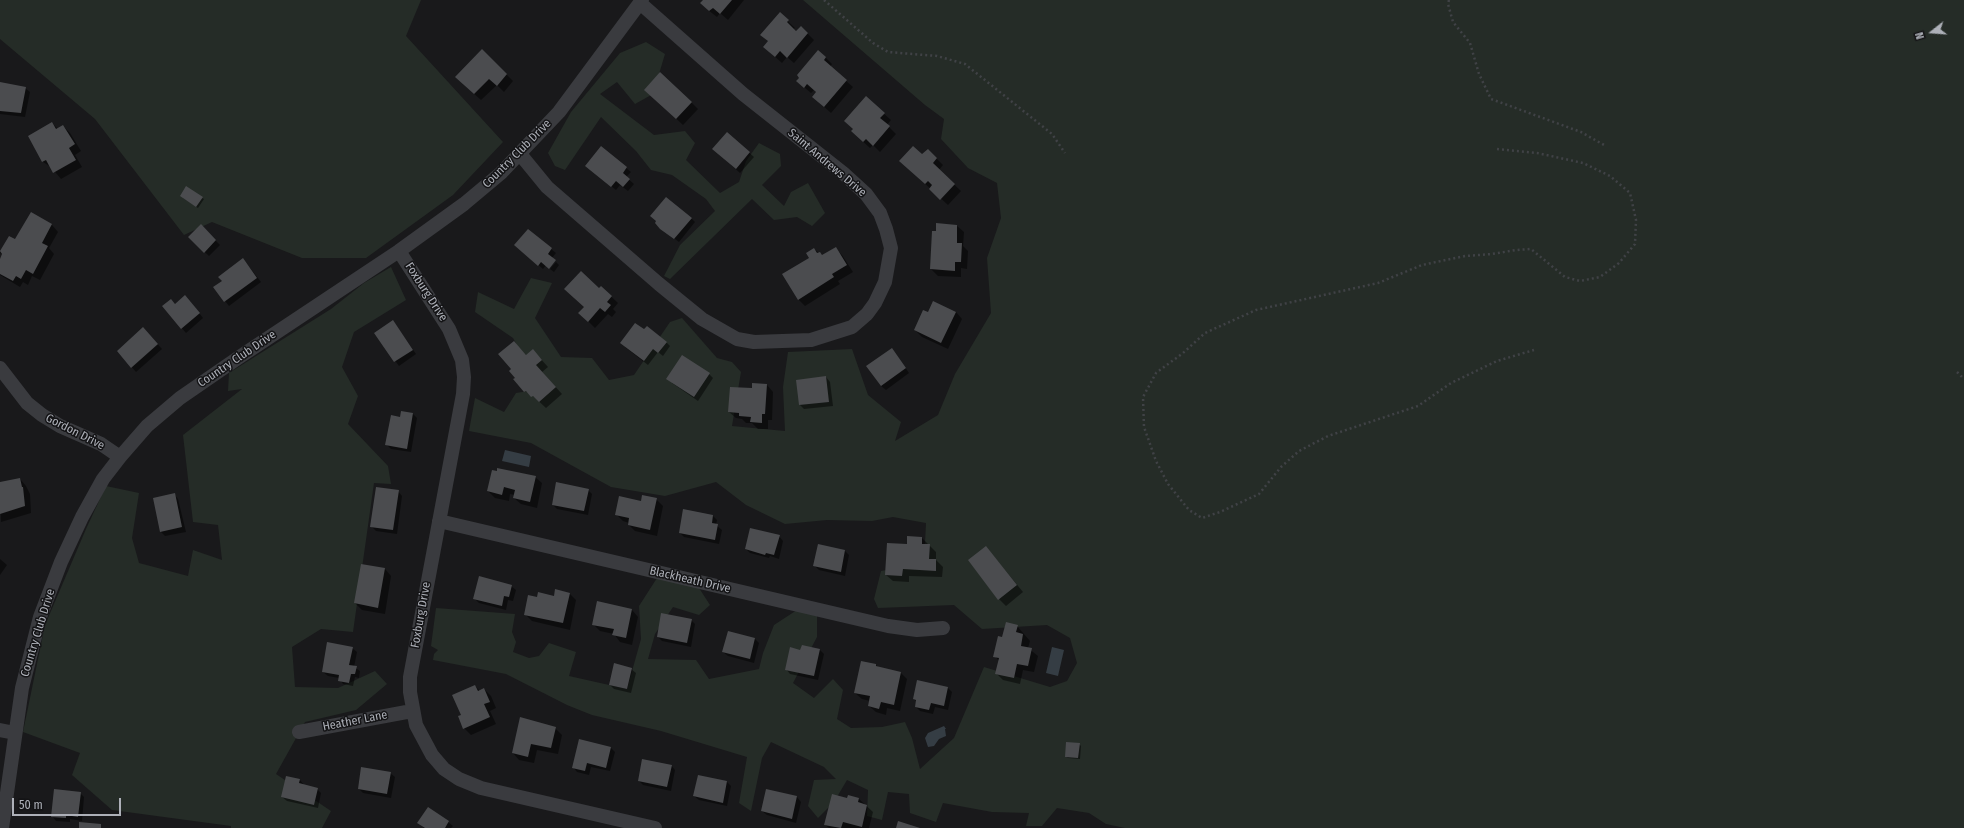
<!DOCTYPE html>
<html>
<head>
<meta charset="utf-8">
<style>
	body { margin:0 }
	#map { position:relative; width:1964px; height:828px; overflow:hidden; background:#19191b; font-family:"Fira Sans Condensed",sans-serif }
	canvas { display:block }
	.north { position:absolute; left:1912px; top:12px; width:40px; height:40px; -webkit-text-stroke:3px #141416; paint-order:stroke; rotate:253deg; font-size:11px; font-weight:700; line-height:16px; text-align:center; color:#adb0b8 }
	.north::after { content:''; display:block; margin:auto; width:14px; height:18px; background:#adb0b8; clip-path:polygon(50% 0,100% 100%,50% 72%,0 100%) }
	.scale { position:absolute; left:12px; top:798px; width:109px; height:18px; box-sizing:border-box; border:2px solid #adb0b8; border-top:0; padding-left:5px; font-size:12px; line-height:14px; white-space:nowrap; color:#adb0b8; -webkit-text-stroke:3px #141416; paint-order:stroke }
</style>
</head>
<body>
<div id="map">
<canvas width="1964" height="828"></canvas>
<div class="north">N</div>
<div class="scale">50 m</div>
</div>
<script>
const c = document.querySelector('canvas').getContext('2d');
c.lineJoin = 'round';
function paint(path, color) { c.fillStyle = color; c.fill(path, 'evenodd'); }
const shape = rows => new Path2D(rows.map(r => 'M' + r).join(''));
function trace(path, color, width, dash) { c.strokeStyle = color; c.lineWidth = width; c.lineCap = dash ? 'butt' : 'round'; c.setLineDash(dash || []); c.stroke(path); }
function drawText(font, color, halo, rows, align = 'center') {
  c.font = font + ' "Fira Sans Condensed",sans-serif'; c.lineWidth = 3; c.setLineDash([]); c.textBaseline = 'middle'; c.strokeStyle = halo; c.fillStyle = color; for (const [text, x, y, turn = 0] of rows) {
    c.save(); c.translate(x, y); c.rotate((+turn || 0) * Math.PI / 180); c.textAlign = isNaN(turn) ? turn : align; if (halo) c.strokeText(text, 0, 0); c.fillText(text, 0, 0); c.restore();
  }
}
paint(shape([
	[0,0,421,0,406,36,503,142,453,195,366,258,302,258,212,222,184,235,95,119,0,39],
	[803,0,1964,0,1964,828,1125,828,1106,824,1089,813,1057,808,1042,826,1026,826,1029,813,992,812,943,803,936,822,910,813,909,794,888,792,882,820,867,816,868,790,847,780,834,802,818,818,808,806,814,780,836,779,824,767,771,742,762,758,751,811,739,803,747,757,661,731,592,715,567,705,506,674,433,660,434,654,438,650,431,646,436,608,515,614,512,632,516,642,513,652,529,658,539,656,549,643,576,652,569,676,627,689,641,639,639,606,657,578,699,588,710,605,699,615,673,607,655,634,648,659,696,660,709,679,759,669,763,653,774,625,797,610,817,616,817,637,793,683,814,698,833,679,843,690,837,719,851,728,882,727,905,722,912,738,920,769,954,738,984,667,1050,687,1067,681,1077,663,1070,638,1047,625,982,629,954,605,878,608,874,599,881,571,924,563,926,523,893,517,872,521,827,520,785,524,746,505,716,482,665,496,611,487,531,443,469,431,475,398,504,412,516,393,541,389,513,338,475,312,478,292,514,309,531,278,552,283,535,318,561,357,592,358,609,380,634,375,670,322,682,318,717,358,732,362,741,372,732,426,785,431,783,387,788,352,852,349,868,395,901,422,895,441,938,415,955,374,991,313,987,258,1001,218,997,183,968,168,941,139,944,119,925,105],
	[646,42,665,54,653,94,635,104,617,82,600,94,654,135,685,131,695,143,686,160,720,193,739,182,746,161,759,143,780,154,781,166,762,185,784,206,791,192,808,183,825,213,812,226,797,217,774,220,752,199,670,279,664,276,680,245,715,211,706,199,672,175,651,170,636,151,601,117,565,170,555,166,548,153,571,112,620,53],
	[391,267,406,300,354,332,342,367,358,396,348,424,388,466,391,484,374,483,353,632,321,629,292,647,295,687,338,688,375,671,387,684,356,710,305,722,276,774,331,811,322,828,231,828,231,826,112,810,72,775,80,753,23,732,45,625,86,529,106,486,139,493,132,538,139,563,188,576,193,550,222,560,218,525,193,522,183,435,242,389,228,391,229,373,331,309,364,283]
]), '#252c27');
paint(shape([
	[505,450,531,456,529,467,502,461],
	[1052,647,1064,650,1058,676,1046,673],
	[944,726,946,729,945,729,946,736,939,739,934,746,928,747,925,738,928,733]
]), '#353d44');
paint(shape([
	[704,0,744,0,728,20,720,13,717,17,708,10],
	[780,14,795,28,793,29,797,32,801,27,814,40,794,63,787,57,782,63,764,47,769,42],
	[482,50,513,81,504,92,497,85,481,100,463,84],
	[826,58,832,64,830,67,853,87,831,113,813,97,817,93,814,90,811,93,797,81],
	[0,83,25,88,30,92,25,117,0,114],
	[652,96,691,102,698,109,683,125],
	[866,98,891,120,887,125,896,134,880,152,873,145,870,148,859,138],
	[52,123,58,129,63,126,70,133,81,151,75,155,82,167,61,179,51,167,43,162,29,137],
	[727,133,754,157,740,173,718,153],
	[601,148,631,172,626,177,634,184,628,191,620,185,616,190,591,170],
	[928,150,943,165,939,170,961,191,948,205,907,167],
	[183,198,202,198,204,199,198,208],
	[31,214,52,225,58,232,49,248,54,254,40,280,32,276,28,285,23,282,20,287,0,275,0,261,3,255,0,253,9,237,16,241],
	[691,218,695,222,679,242,666,232],
	[201,226,220,245,209,256,189,237],
	[957,226,964,232,963,246,968,251,967,269,961,268,961,277,938,276,931,269,937,232],
	[528,231,556,253,543,269,520,249],
	[835,248,842,255,853,272,838,281,840,284,805,306,798,299,814,249,823,256],
	[556,262,559,265,554,272,550,269],
	[247,264,261,282,229,306,215,288],
	[601,287,618,303,613,309,616,312,612,317,608,314,595,328,586,319],
	[171,300,176,305,190,301,203,318,186,333,163,306],
	[956,312,962,319,948,349,922,337,915,330,928,314],
	[393,321,416,354,399,366,375,333],
	[148,333,162,349,136,372,118,351],
	[514,342,527,356,539,357,548,367,542,372,562,394,546,408,515,379,516,378,512,369],
	[666,342,670,346,663,356,658,352,648,365,625,347],
	[896,354,909,373,886,390,881,386],
	[709,374,713,378,698,401,672,383],
	[826,377,830,382,833,406,804,409,800,405,797,381],
	[767,385,773,392,772,420,768,420,768,429,758,429,752,423,746,423,742,419,736,418,729,412,753,389],
	[402,412,413,414,417,418,411,452,391,449,387,445,401,418],
	[535,477,542,483,537,508,521,504,514,498,515,495,510,494,509,501,495,498,488,491],
	[20,479,26,486,30,494,31,513,1,522,0,483],
	[588,490,592,494,588,515,557,509,553,505],
	[398,491,402,496,397,534,376,531,372,527],
	[174,494,178,499,186,532,165,536,161,532],
	[656,499,663,506,657,536,635,531,629,525,629,523,623,521,616,514,641,502],
	[713,516,717,520,716,525,722,530,719,544,684,537,680,533],
	[779,536,783,541,779,559,770,556,769,558,750,553,746,549],
	[922,538,936,552,936,560,943,567,942,577,909,576,909,582,893,581,886,575,908,545],
	[819,545,845,551,849,555,845,576,819,570,814,565],
	[986,547,1023,592,1006,606,999,599],
	[0,559,7,565,0,575],
	[385,569,391,576,385,614,362,610,355,603],
	[511,586,516,590,513,601,508,600,506,610,479,603,474,598],
	[570,594,576,600,570,630,532,621,525,614,538,598],
	[632,610,638,617,632,645,620,642,614,634,600,631,593,624],
	[691,620,695,624,691,647,662,641,658,637],
	[1017,626,1030,641,1028,648,1038,656,1034,672,1023,670,1020,684,1003,680,996,673,999,661,995,656,1003,638],
	[755,639,759,643,754,663,728,656,723,652],
	[352,648,357,652,354,667,360,671,359,678,355,677,353,686,343,684,339,678,328,676,323,672],
	[820,650,824,654,818,680,790,674,786,669,801,651],
	[876,665,879,668,901,673,907,679,900,711,887,708,886,715,876,712,869,706,870,701,862,699,855,693],
	[631,669,636,673,631,693,614,689,610,685],
	[475,686,480,691,484,689,491,696,496,708,490,711,496,724,471,735,464,728,462,715],
	[948,688,952,692,948,710,935,707,933,714,920,711,916,707,917,702,914,699],
	[555,728,562,735,558,754,537,750,534,763,519,760,513,753],
	[1079,744,1081,746,1080,759,1068,758,1066,757],
	[611,748,615,752,610,771,591,767,589,775,577,772,573,767],
	[671,765,675,770,671,791,643,785,639,781],
	[390,773,395,777,391,798,363,793,359,789],
	[698,776,727,782,731,786,727,806,699,800,694,796],
	[300,780,304,785,317,789,321,793,318,808,287,801,282,797],
	[767,790,797,797,801,802,796,823,767,815,762,811],
	[80,793,84,797,82,821,70,819,70,822,56,821,52,816],
	[849,797,859,799,873,812,869,828,829,828,825,825],
	[448,822,453,826,451,828,424,828,419,823]
]), '#0007');
paint(shape([
	[703,0,732,0,720,14,713,8,709,11,700,3],
	[780,12,789,20,787,22,796,31,801,26,808,33,787,58,780,51,775,57,763,47,768,41,760,35],
	[482,49,507,74,497,86,489,79,474,94,455,77],
	[818,50,826,57,824,60,847,80,824,107,812,97,816,92,807,84,804,88,796,81,799,78,797,75],
	[660,72,692,102,676,119,644,90],
	[0,82,26,87,21,113,0,111],
	[866,96,885,113,880,118,890,126,873,146,866,139,863,142,851,131,853,129,844,121],
	[52,122,56,129,63,125,75,144,69,148,76,160,53,173,46,160,42,162,28,136],
	[727,132,750,152,736,169,712,149],
	[601,146,627,167,623,173,630,179,623,187,616,181,611,187,585,166],
	[913,146,922,154,928,149,937,158,933,163,955,184,940,200,929,189,932,185,928,181,925,184,899,161],
	[186,186,203,197,196,207,180,196],
	[666,197,692,218,674,239,660,229,655,223,656,221,650,216],
	[31,212,52,224,42,243,48,246,33,274,26,270,21,279,16,276,13,281,0,274,0,259,2,254,0,251,9,236,15,239],
	[936,223,957,225,957,243,962,243,961,262,955,262,955,271,930,269,932,231,936,231],
	[201,224,216,240,204,253,188,237],
	[528,229,552,248,548,254,556,260,549,269,541,262,538,266,514,245],
	[836,247,847,265,832,274,834,277,798,300,782,274,809,258,806,253,814,248,817,253,820,252,822,255],
	[243,258,257,278,224,302,213,287,222,281,218,277],
	[581,271,599,288,601,286,612,296,607,302,611,305,605,312,600,308,588,322,578,313,584,307,564,289],
	[185,295,200,313,181,329,162,306,171,299,175,304],
	[933,301,956,312,941,343,914,330,923,310,928,312],
	[393,320,413,350,394,362,374,333],
	[635,323,644,329,647,326,667,342,658,353,653,349,644,361,620,343],
	[143,327,158,344,131,368,117,351],
	[514,341,526,355,533,349,542,360,536,365,556,387,539,402,533,396,531,397,526,391,524,392,513,379,515,378,509,371,511,369,498,354],
	[892,348,906,368,881,386,866,366],
	[682,355,710,373,694,397,666,379],
	[826,376,829,402,799,405,796,380],
	[752,383,767,384,765,414,762,414,762,423,750,422,751,417,739,416,739,413,728,412,730,387,752,388],
	[401,411,413,413,407,449,385,445,391,415,400,417],
	[497,468,536,476,530,502,513,498,515,490,504,487,502,495,487,491,492,470,497,471],
	[20,478,22,487,23,487,25,506,0,514,0,482],
	[556,482,589,489,584,511,552,505],
	[376,487,399,490,393,530,370,527],
	[175,493,182,527,160,532,153,498],
	[642,495,657,498,650,530,628,525,629,518,615,515,619,496,641,501],
	[683,509,713,515,712,523,718,524,715,540,679,533],
	[750,528,780,535,774,555,766,553,765,555,745,549],
	[907,536,922,537,922,544,930,544,929,559,936,559,936,571,903,569,902,576,885,575,887,543,907,544],
	[818,544,845,550,841,572,813,566],
	[986,546,1017,585,998,600,968,560],
	[361,564,385,568,378,608,354,603],
	[479,576,512,585,509,597,504,596,502,606,473,599],
	[555,589,570,593,563,623,524,615,528,595,537,597,538,592,554,596],
	[597,601,632,609,626,638,612,635,614,629,592,625],
	[661,613,692,619,687,643,657,637],
	[1006,622,1018,625,1016,632,1023,634,1021,646,1032,648,1028,666,1017,664,1014,678,995,674,999,658,993,657,998,636,1002,637],
	[728,631,755,638,750,659,722,652],
	[327,642,353,647,349,665,357,666,355,674,351,674,349,683,338,681,339,675,322,672],
	[802,645,820,649,814,676,785,670,790,647,800,650],
	[861,661,876,664,876,666,901,672,894,705,881,702,879,709,868,706,870,696,854,693],
	[614,663,632,668,627,689,609,685],
	[917,680,948,687,944,706,931,703,929,710,915,707,916,700,913,699],
	[475,685,478,691,484,688,490,702,484,704,490,717,463,729,458,716,461,715,452,695],
	[520,717,556,727,551,748,531,744,528,757,512,753],
	[579,739,611,747,606,768,587,763,585,771,572,768],
	[1066,742,1080,743,1078,758,1065,757],
	[642,759,672,765,667,787,638,781],
	[361,767,391,772,387,794,358,789],
	[698,775,727,781,723,803,693,796],
	[286,776,300,779,299,783,318,788,314,805,281,797],
	[54,789,81,792,78,817,66,815,66,818,51,817],
	[766,789,797,796,792,819,761,811],
	[832,794,847,798,848,795,859,798,858,802,867,805,862,827,843,822,841,828,824,825],
	[428,807,449,821,445,828,425,828,417,823],
	[898,821,920,828,896,828],
	[79,822,101,824,101,828,79,828]
]), '#4b4c4f');
trace(shape([
	[824,0,873,43,888,52,937,56,965,64,1052,134,1065,153],
	[1449,0,1448,4,1453,22,1470,43,1479,74,1491,99,1581,132,1604,145],
	[1497,149,1537,153,1583,163,1610,176,1630,193,1636,220,1635,244,1619,263,1600,277,1580,281,1565,277,1531,249,1516,250,1492,254,1465,256,1422,265,1378,283,1256,310,1205,333,1183,353,1156,373,1143,397,1144,427,1156,461,1168,484,1189,510,1202,518,1220,512,1259,494,1281,467,1299,451,1328,436,1418,406,1451,383,1497,361,1534,350],
	[1957,372,1964,379]
]), '#404246', 2.5, [2, 3]);
trace(shape([
	[520,154,547,187,659,284,702,319,737,339,754,342,811,340,852,327,867,314,875,303,885,282,891,248,886,229,880,213,866,194,843,173,743,94,640,3],
	[399,251,449,329,462,360,464,377,463,394,410,677,410,692,416,725,432,755,444,769,459,779,481,788,655,828],
	[0,368,27,403,42,415,60,426,101,444,120,457],
	[439,521,888,626,917,630,943,628],
	[0,730,15,733],
	[299,732,412,711],
	[2,828,22,688,40,617,61,562,82,517,103,479,120,457,147,426,180,398,238,358,399,251,464,204,501,173,559,112,642,0]
]), '#3a3b3f', 14);
drawText('12px', '#adb0b8', '#141416', [
	["Country Club Drive",517,154,-45],
	["Saint Andrews Drive",827,163,40],
	["Foxburg Drive",426,292,57],
	["Country Club Drive",237,359,-34],
	["Gordon Drive",75,432,27],
	["Blackheath Drive",690,580,13],
	["Foxburg Drive",421,615,-80],
	["Country Club Drive",38,633,-73],
	["Heather Lane",355,721,-11]
]);
</script>
</body>
</html>
